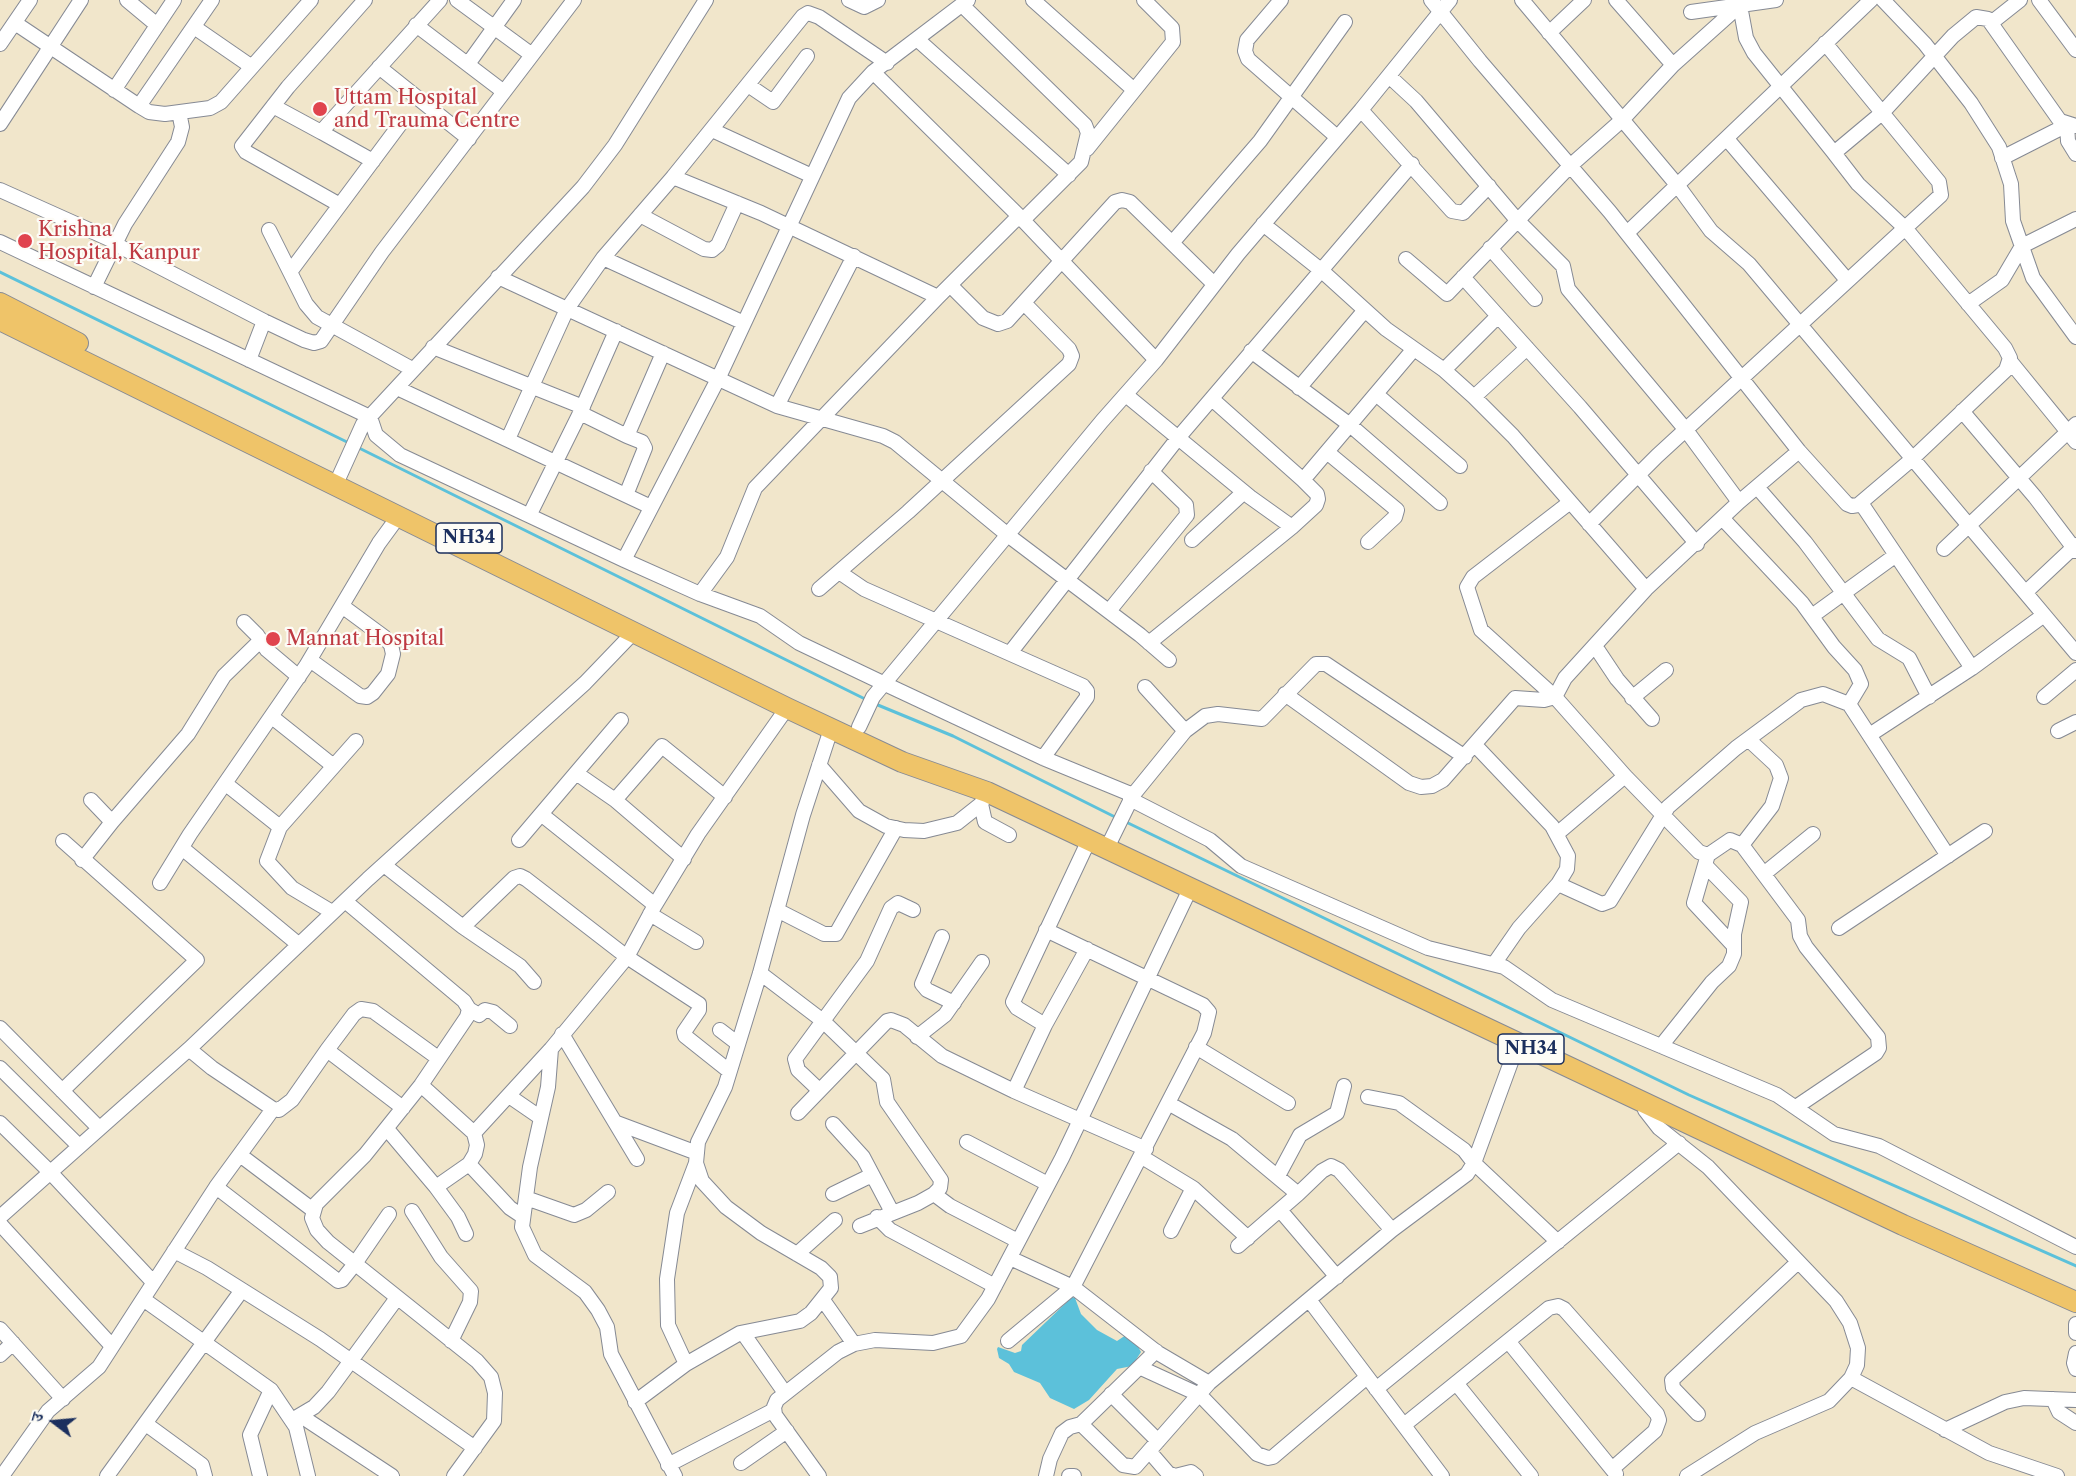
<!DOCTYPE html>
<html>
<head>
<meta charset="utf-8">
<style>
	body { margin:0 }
	#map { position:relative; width:2076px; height:1476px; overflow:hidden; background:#f1e6cb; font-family:"Libre Caslon Text","Noto Serif Devanagari",serif }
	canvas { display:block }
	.north { position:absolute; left:24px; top:1392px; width:60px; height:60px; -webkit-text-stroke:4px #fdfcf7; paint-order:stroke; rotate:286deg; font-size:16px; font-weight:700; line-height:24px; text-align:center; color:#1b2f5e }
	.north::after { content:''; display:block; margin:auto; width:21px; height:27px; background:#1b2f5e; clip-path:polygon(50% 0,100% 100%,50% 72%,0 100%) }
</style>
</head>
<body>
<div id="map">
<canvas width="2076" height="1476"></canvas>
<div class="north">उ</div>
</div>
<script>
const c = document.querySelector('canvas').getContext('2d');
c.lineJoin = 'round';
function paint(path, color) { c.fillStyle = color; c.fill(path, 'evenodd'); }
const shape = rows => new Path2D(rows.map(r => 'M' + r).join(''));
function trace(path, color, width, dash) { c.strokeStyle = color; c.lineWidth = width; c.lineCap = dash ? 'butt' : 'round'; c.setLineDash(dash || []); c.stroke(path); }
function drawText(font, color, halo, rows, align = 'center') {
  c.font = font + ' "Libre Caslon Text",serif'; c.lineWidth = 4.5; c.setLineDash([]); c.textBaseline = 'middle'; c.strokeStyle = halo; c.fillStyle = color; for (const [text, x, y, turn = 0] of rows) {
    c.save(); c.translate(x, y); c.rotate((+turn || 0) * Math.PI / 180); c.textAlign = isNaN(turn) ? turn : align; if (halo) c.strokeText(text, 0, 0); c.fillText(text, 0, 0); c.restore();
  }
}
paint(shape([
	[1072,1297,1075,1298,1081,1314,1097,1330,1117,1341,1126,1335,1135,1341,1141,1352,1132,1366,1117,1369,1089,1400,1074,1409,1050,1398,1040,1383,1014,1372,1009,1364,999,1358,997,1349,998,1347,1015,1353,1021,1351,1022,1345]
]), '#5cc1da');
trace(shape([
	[0,272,349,443],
	[357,447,867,700],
	[873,703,953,736,1117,818],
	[1126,822,1689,1095,2076,1266]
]), '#5cc1da', 3);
const minor = shape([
	[127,0,157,25],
	[457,0,532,55],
	[849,0,864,7,878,0],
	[1033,0,1134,90],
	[1281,0,1247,40,1245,51,1248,59,1337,137],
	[1431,0,1480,61,1610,212,1799,451,1847,504,1852,506,1858,505,1911,460,2006,370,2010,358,2005,348,1906,229,1858,184,1834,153],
	[1522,0,1678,186,1711,231,1749,264,2076,653],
	[1616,0,1673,65],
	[1739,0,1746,38,1754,53,1834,153,1883,112,1953,36,1976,17,1988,19,2060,121,2076,126],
	[1883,0,1925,44,1971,103,1999,147,2011,184,2013,221,2033,278,2076,337],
	[2039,0,2076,50],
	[962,5,1085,125,1088,133,1081,162,1023,220],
	[1691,12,1776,0],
	[15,23,139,106,212,0],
	[1991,23,2020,0],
	[416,25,504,92],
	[194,27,252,67],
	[1549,33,1584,0],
	[918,40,1069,175],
	[0,44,30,0],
	[468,64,514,0],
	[379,67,469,139],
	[873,72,1019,216,1156,360],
	[1389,76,1416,101,1517,220,1563,266,1568,289,1686,430,1739,502,1646,589,1565,678,1555,697,1625,776,1699,852,1708,855,1730,840,1742,845,1798,920,1800,936,1806,947,1878,1037,1879,1048,1876,1053,1796,1107],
	[748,85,773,102,807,56],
	[114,90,174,0],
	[139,106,149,112,165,114,210,108,221,102,311,0],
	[273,106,321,132],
	[1361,110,1452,211,1463,213,1489,186],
	[0,124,81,0],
	[2067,125,2068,141,2076,154],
	[712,130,812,176],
	[1727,139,1847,280],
	[1087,149,1173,42,1172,28,1144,0],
	[2002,158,2067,125],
	[373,161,321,132,440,0],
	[673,177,761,213,938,297],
	[0,190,116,242],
	[340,205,246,152,242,146,288,87,365,0],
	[640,215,704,249,712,250,718,245,737,203],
	[1263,224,1322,271,1386,329,1444,370,1474,397,1513,436,1646,589],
	[269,230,306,304,317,317,412,369],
	[1627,233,1871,0],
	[0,242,370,417,376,435,400,455,624,560,700,594,760,616,799,643,885,684,1043,758,1133,795],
	[1172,243,1260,141,1345,22],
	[115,244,264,321,249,360],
	[1490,248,1535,299],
	[603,258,744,323],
	[1406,259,1447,294,1570,166,1622,120,1673,65,1739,6],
	[290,272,401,123],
	[498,277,777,406,883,436,895,442,1009,536,1140,635,1169,660],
	[1463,277,1580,407,1697,544],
	[950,285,983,318,998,324,1007,321,1115,202,1122,200,1130,202,1214,284],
	[94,287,125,224,178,142,182,127,179,112],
	[1968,304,2002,280,2022,246,2076,219],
	[264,321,304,340,314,343,321,341,382,252,574,0],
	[433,347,583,407],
	[1251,351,1350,425,1440,503],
	[2010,361,2076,442],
	[1444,370,1498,316],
	[397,388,651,507],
	[1299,388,1365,310],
	[1376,394,1460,466],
	[1126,395,1250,497,1292,527],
	[1474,397,1527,348],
	[777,406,854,256],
	[1962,411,2035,497,2076,551],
	[580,413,627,436,663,353],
	[508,439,567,309,603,258,673,177,803,16,808,13,819,17,887,63],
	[1327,452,1397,510,1395,517,1368,542],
	[1303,480,1413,350],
	[335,486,363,424,583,187,615,145,706,0],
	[1757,487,1805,542,1878,639,1909,658,1929,697],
	[626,495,645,448,642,442,627,436],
	[1739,502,1799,451],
	[1861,503,1972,668,1871,734],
	[530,514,580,413,616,331],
	[1723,519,1802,603,1834,647,1855,670,1861,684,1849,704],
	[1589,524,1657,456,1941,195,1939,182,1825,43],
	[1192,540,1244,492],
	[1944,549,2076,424],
	[624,560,718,379,849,98,873,72,968,0],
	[839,572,864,589,1083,686,1087,691,1087,697,1043,758],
	[819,589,908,512,1069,364,1072,356,1069,349,1025,304],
	[2026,592,2076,545],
	[700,594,727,557,755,488,938,297,1019,216],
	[1109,611,1187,515,1186,505,1151,471],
	[1812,616,1896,555],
	[244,622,257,635,267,650,299,677],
	[1149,643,1292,527,1316,505,1318,499,1317,494,1303,480,1212,399],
	[1595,646,1617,679,1652,719],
	[1010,653,1178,438,1412,164],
	[310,660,360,696,367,697,373,693,388,674,393,654,391,645,384,637,342,606],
	[1972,668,2044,615],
	[1145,687,1185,731],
	[1285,694,1409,783,1421,787,1432,786,1443,780,1515,698,1544,700,1555,697,1481,630,1467,587,1473,577,1569,503],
	[2044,697,2076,670],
	[1632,698,1666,670],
	[272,717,331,764],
	[859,727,873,697,1102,421,1156,360,1238,254,1361,110,1450,0],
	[2058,731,2076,722],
	[1475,745,1552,826,1568,856,1567,869,1558,884,1519,928,1494,964],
	[819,765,859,811,886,826,904,830,924,831,957,823,981,804,987,792],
	[576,773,615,800,684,859],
	[226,784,280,827],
	[1130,799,1210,840,1241,866,1428,948,1504,967,1552,1000,1777,1095,1834,1134,1879,1146,2076,1247],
	[615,800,662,746,725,797],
	[981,804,985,822,1009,835],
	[541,814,655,905],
	[112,822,188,734,224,676,261,640],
	[1558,833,1625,776],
	[519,840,621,720],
	[1742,845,1772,806,1781,778,1776,765,1748,739],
	[182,848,298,944],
	[1107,848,1133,795,1185,731,1205,716,1218,714,1262,719,1316,664,1326,664,1465,757],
	[1707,858,1694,903,1734,946],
	[82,860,112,822,91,800],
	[384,865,463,927,520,966,534,982],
	[1765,873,1813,834],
	[160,883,190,834,306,666,379,543,398,517],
	[1558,884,1602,904,1610,901,1668,807,1736,748,1801,700,1823,694,1849,704,1948,856],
	[345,901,464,1001,469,1009,467,1017,421,1085,365,1155,316,1204,312,1218,317,1230,328,1242,477,1361,491,1377,495,1393,494,1421,454,1476],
	[777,910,824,934,836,934,896,828],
	[332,912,292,888,267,861,280,827,356,741],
	[650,914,696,942],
	[463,927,514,878,520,876,526,879,627,957,699,1004,699,1010,684,1032,685,1036,729,1071],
	[1839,928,1985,831],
	[942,937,922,984,927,990,954,1003],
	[760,973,823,1021,883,1079,887,1102,941,1180,940,1188,934,1194,918,1203,860,1226],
	[469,1009,479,1015,485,1010,493,1012,510,1026],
	[1045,1025,1017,1008,1013,1002,1089,840],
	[0,1028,99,1128],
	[720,1030,737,1043],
	[562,1034,637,1159],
	[917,1037,945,1015,982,962],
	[1661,1046,1712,982,1729,966,1734,954,1734,934,1741,902,1706,866],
	[1196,1047,1288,1103],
	[189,1049,212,1068,273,1109,279,1110,292,1100,327,1050,354,1014,361,1009,373,1011,438,1058],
	[551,1049,548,1087,530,1167,522,1227,535,1255,585,1292,598,1310,607,1327,611,1354,675,1476],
	[327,1050,403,1108],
	[0,1068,79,1146],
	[421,1085,474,1133,477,1145,475,1154,469,1164,436,1187],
	[819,1090,798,1070,795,1059,867,961,891,908,898,903,913,910],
	[62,1091,197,960,63,841],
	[1014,1091,1045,1025,1087,949],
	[509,1096,541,1118],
	[1368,1097,1399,1103,1464,1150,1474,1163,1558,1242],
	[1643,1100,1645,1110,1659,1128,1708,1167,1836,1301,1850,1323,1858,1348,1857,1365,1851,1378,1829,1401,1755,1433,1687,1476],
	[1168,1103,1232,1139,1298,1194,1322,1171,1331,1166,1339,1170,1392,1230],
	[273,1109,216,1187,143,1299,271,1390,296,1427,308,1476],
	[798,1113,887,1021,891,1020,904,1025,942,1056,1014,1091,1146,1149],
	[0,1123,50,1172,153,1282],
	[617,1123,697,1153],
	[833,1124,863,1157,892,1212],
	[387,1129,436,1187,458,1217,466,1234],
	[474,1133,551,1049,627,957,655,905,698,834,787,708],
	[967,1142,1048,1184],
	[240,1155,313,1210],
	[1142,1157,1193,1188,1248,1238],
	[469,1164,510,1208,522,1216],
	[1278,1176,1300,1135,1337,1113,1344,1086],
	[216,1187,338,1281,342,1280,354,1265,389,1214],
	[833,1194,872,1175],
	[934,1194,950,1206,1018,1241],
	[526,1198,574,1215,586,1210,608,1192],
	[1280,1210,1337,1277],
	[412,1211,441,1257,471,1291,470,1302,451,1341],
	[0,1217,189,1049,368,879,585,683,634,632],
	[877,1217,890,1230,995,1286],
	[0,1224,111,1345],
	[1171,1231,1193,1188],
	[1238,1246,1298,1194],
	[174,1251,207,1268,320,1339,475,1448],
	[797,1254,835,1220],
	[1010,1258,1073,1287,1158,1353,1209,1383],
	[823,1300,854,1344],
	[1310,1301,1442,1476],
	[2076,1324,2076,1333],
	[0,1329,63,1399],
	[743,1333,785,1393],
	[1008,1341,1073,1287,1204,1033,1209,1012,1203,1005,1046,930],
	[1508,1341,1616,1474],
	[2076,1353,2074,1363,2076,1369],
	[0,1355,13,1343],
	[686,1364,668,1325,667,1279,677,1213,696,1163],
	[1141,1368,1200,1395,1257,1454,1268,1458,1273,1457,1367,1377],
	[1851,1378,1989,1453,2057,1476],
	[1456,1383,1531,1476],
	[1376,1389,1679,1143],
	[1111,1394,1158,1441],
	[2053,1399,2059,1412,2076,1423],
	[635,1402,686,1364,740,1333,800,1321,811,1313,831,1288,830,1277,821,1268,761,1233,726,1207,702,1181,696,1163,698,1142,725,1087,760,973,803,815,831,729],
	[1698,1414,1673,1388,1672,1380,1798,1262],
	[301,1416,392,1476],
	[292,1420,314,1407,328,1392,397,1298],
	[146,1424,202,1465,205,1476],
	[1081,1424,1123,1465,1135,1467,1209,1383,1392,1230,1467,1174,1474,1163,1518,1043],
	[1404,1425,1549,1308,1558,1306,1564,1309,1657,1414,1659,1420,1655,1431,1612,1469],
	[1945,1430,2005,1402,2024,1398,2076,1400],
	[1149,1451,1168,1473,1175,1476,1191,1472,1196,1476],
	[741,1463,787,1431],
	[668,1465,774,1410],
	[2,1476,48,1411,99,1367,143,1299],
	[107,1476,242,1290],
	[260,1476,250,1435,271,1390],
	[819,1476,775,1415,774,1407,777,1400,838,1352,854,1344,875,1340,933,1343,961,1336,988,1299,1062,1158,1190,889],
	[1046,1476,1050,1459,1062,1433,1070,1427,1081,1424,1156,1351],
	[1069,1476,1074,1476]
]);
const highway = shape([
	[0,303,78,343],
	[0,320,787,708,902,762,987,792,1903,1225,2076,1302]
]);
trace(minor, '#868a94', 16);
trace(highway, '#868a94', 22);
trace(minor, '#fff', 14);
trace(highway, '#efc469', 20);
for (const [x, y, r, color] of [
	[320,109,8,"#e0444e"],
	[25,241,8,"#e0444e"],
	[273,639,8,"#e0444e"]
]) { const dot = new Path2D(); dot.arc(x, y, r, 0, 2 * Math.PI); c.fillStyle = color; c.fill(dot); trace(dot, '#fdfcf7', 2); }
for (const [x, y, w] of [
	[469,538,66],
	[1531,1049,66]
]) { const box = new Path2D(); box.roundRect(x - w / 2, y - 15, w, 30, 4.5); c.fillStyle = '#fdfcf7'; c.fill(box); trace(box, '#1b2f5e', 1.5); }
drawText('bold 18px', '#1b2f5e', null, [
	["NH34",469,538],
	["NH34",1531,1049]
]);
drawText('20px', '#be3a42', '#fdfcf7', [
	["Uttam Hospital",334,98],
	["and Trauma Centre",334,121],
	["Krishna",38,230],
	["Hospital, Kanpur",38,253],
	["Mannat Hospital",286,639]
], 'left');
</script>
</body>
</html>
